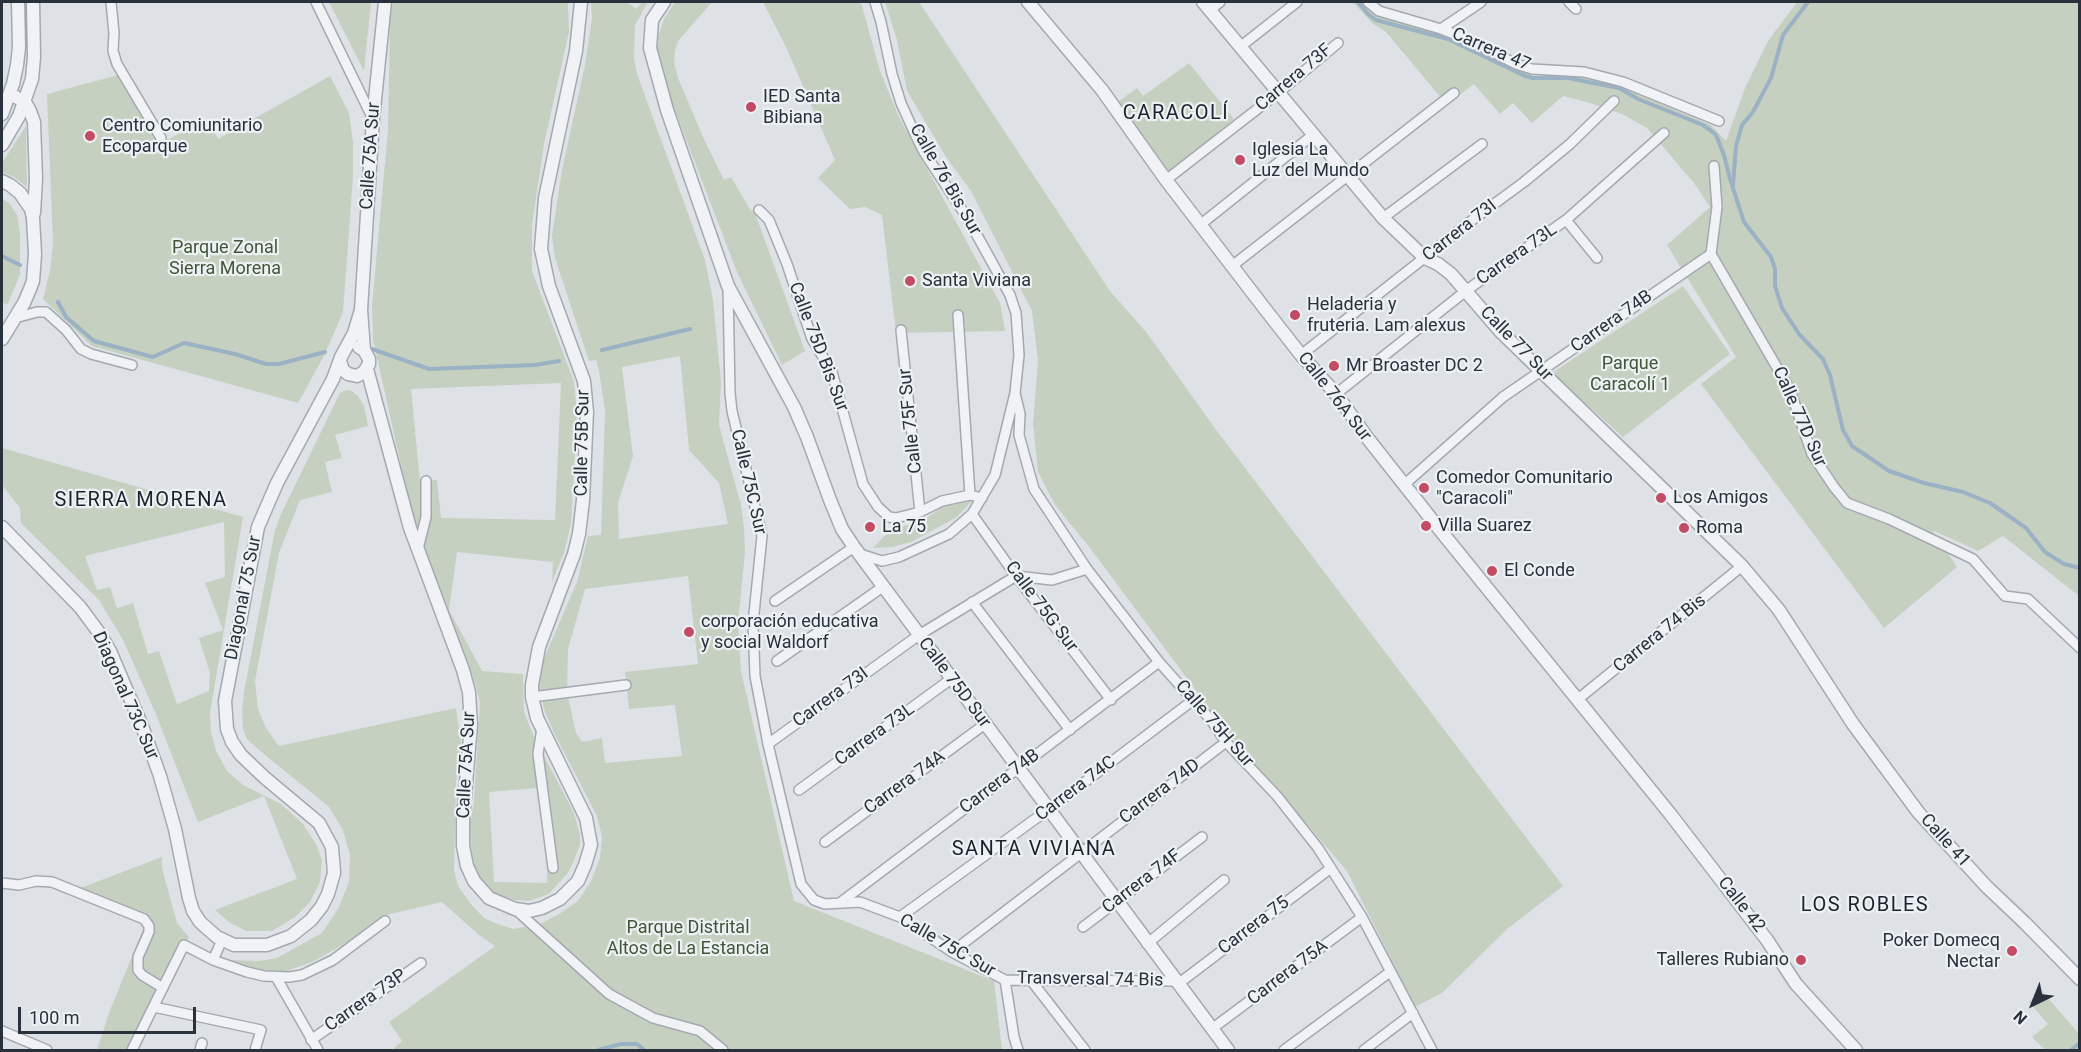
<!DOCTYPE html>
<html>
<head>
<meta charset="utf-8">
<style>
	body { margin:0 }
	#map { position:relative; width:2081px; height:1052px; overflow:hidden; background:#dee2e7; font-family:Roboto,sans-serif }
	canvas { display:block }
	.frame { position:absolute; inset:0; border:3px solid #28313c; pointer-events:none }
	.north { position:absolute; left:2003px; top:974px; width:60px; height:60px; -webkit-text-stroke:4px #edf1f4; paint-order:stroke; rotate:223deg; font-size:16px; font-weight:700; line-height:24px; text-align:center; color:#28313c }
	.north::after { content:''; display:block; margin:auto; width:21px; height:27px; background:#28313c; clip-path:polygon(50% 0,100% 100%,50% 72%,0 100%) }
	.scale { position:absolute; left:18px; top:1007px; width:178px; height:27px; box-sizing:border-box; border:3px solid #28313c; border-top:0; padding-left:8px; font-size:18px; line-height:21px; white-space:nowrap; color:#28313c; -webkit-text-stroke:4px #edf1f4; paint-order:stroke }
</style>
</head>
<body>
<div id="map">
<canvas width="2081" height="1052"></canvas>
<div class="frame"></div>
<div class="north">N</div>
<div class="scale">100 m</div>
</div>
<script>
const c = document.querySelector('canvas').getContext('2d');
c.lineJoin = 'round';
function paint(path, color) { c.fillStyle = color; c.fill(path, 'evenodd'); }
const shape = rows => new Path2D(rows.map(r => 'M' + r).join(''));
function trace(path, color, width, dash) { c.strokeStyle = color; c.lineWidth = width; c.lineCap = dash ? 'butt' : 'round'; c.setLineDash(dash || []); c.stroke(path); }
function drawText(font, color, halo, rows, align = 'center') {
  c.font = font + ' Roboto,sans-serif'; c.lineWidth = 4.5; c.setLineDash([]); c.textBaseline = 'middle'; c.strokeStyle = halo; c.fillStyle = color; for (const [text, x, y, turn = 0] of rows) {
    c.save(); c.translate(x, y); c.rotate((+turn || 0) * Math.PI / 180); c.textAlign = isNaN(turn) ? turn : align; if (halo) c.strokeText(text, 0, 0); c.fillText(text, 0, 0); c.restore();
  }
}
paint(shape([
	[329,2,371,2,364,71],
	[393,2,568,2,569,32,544,144,532,225,532,271,574,382,577,414,571,524,564,553,552,582,553,562,457,552,449,610,482,671,523,674,524,712,533,735,574,813,580,835,580,845,573,863,567,874,549,894,529,901,515,900,493,893,479,877,472,861,470,824,474,802,480,702,473,676,461,645,447,621,413,520,373,339,372,305,388,130,390,23],
	[561,383,555,520,441,518,437,480,420,481,411,389],
	[538,788,548,849,547,883,494,882,489,792],
	[591,2,627,2,636,9,642,2,648,2,635,25,634,59,637,74,705,260,713,300,721,382,719,425,741,505,744,527,745,552,738,624,741,671,794,901,994,981,1002,1050,392,1050,402,1041,389,1022,495,946,479,935,442,902,382,916,348,942,312,962,286,971,255,970,229,960,259,961,277,958,322,933,338,909,349,882,350,855,343,830,329,807,259,750,247,739,243,729,242,711,244,692,275,530,281,514,340,393,346,390,352,391,358,396,364,406,368,426,335,435,342,458,325,462,332,492,300,500,279,553,255,681,258,709,266,728,279,746,456,708,461,744,456,782,454,869,458,886,471,904,484,918,500,925,514,929,540,924,559,914,578,901,591,881,600,858,602,837,597,816,555,735,545,712,539,688,542,663,577,582,588,536,601,535,605,411,599,371,596,360,589,361,555,258,552,236,562,170,585,65,592,19],
	[680,356,689,450,719,483,728,524,619,539,618,503,633,456,622,367],
	[688,576,698,664,625,672,629,709,675,705,682,756,605,763,602,738,582,742,576,733,567,692,568,649,585,589],
	[675,2,712,2,678,41,675,50,674,62,678,78,703,137,724,180,731,177,751,211,754,210,805,351,782,365,737,272,662,77,656,52,658,36,664,19],
	[763,2,861,2,880,71,899,117,1000,303,1005,331,896,333,882,215,865,207,850,209,818,178,835,160,786,47],
	[885,2,919,2,1110,291,1147,333,1214,427,1563,886,1507,929,1442,993,1415,1007,1347,871,1224,728,1090,548,1055,505,1038,472,1033,424,1038,361,1032,311,971,191,946,157,907,91,897,40],
	[1353,2,1364,2,1386,17,1448,35,1532,76,1567,74,1616,84,1711,125,1726,141,1745,88,1768,41,1797,2,2079,2,2079,596,2003,536,1978,551,1932,530,1957,567,1884,628,1701,384,1736,357,1667,245,1710,207,1694,183,1647,128,1622,114,1590,103,1563,96,1532,123,1513,103,1500,114,1474,84,1447,105,1386,32,1372,23],
	[1189,63,1234,119,1166,175,1115,104,1137,88,1143,96],
	[118,75,159,144,207,119,218,139,330,76,349,113,353,142,353,177,343,312,324,356,298,403,92,346,43,299,50,271,53,243,47,94],
	[26,126,27,187,14,177,2,172,2,163],
	[2,199,9,203,17,215,20,232,20,275,7,305,2,302],
	[1683,286,1730,354,1623,437,1552,373],
	[2,448,243,517,210,713,211,732,216,751,227,771,243,785,281,804,303,824,316,844,322,860,320,882,310,902,295,917,272,931,246,931,229,922,215,910,297,879,264,796,198,822,155,712,123,640,99,600,21,523,20,508,2,485],
	[224,522,225,577,205,583,223,630,199,638,210,673,209,691,177,704,159,651,148,654,133,603,117,608,110,587,97,590,85,556],
	[959,497,973,500,957,517,911,542,893,547,873,548,892,528,920,523,949,502],
	[162,857,162,868,177,923,189,937,132,1050,97,1050,109,1013,148,917,78,889],
	[2042,991,2079,1034,2079,1050,2045,1050,2032,1037,2048,1024,2029,1002]
]), '#c5d0c0');
trace(shape([
	[1358,2,1368,14,1376,20,1448,39,1525,76,1533,78,1568,78,1619,88,1638,99,1703,125,1710,130,1716,135,1724,155,1730,179,1744,222,1771,257,1775,269,1775,286,1782,308,1799,334,1823,359,1830,375,1843,430,1852,446,1889,471,1924,483,1963,492,1990,503,2026,528,2045,552,2064,564,2080,568],
	[1733,185,1736,146,1742,125,1753,112,1771,78,1783,35,1808,2],
	[2,256,20,265],
	[58,302,66,317,94,341,153,357,184,343,235,354,266,364,279,364,325,352],
	[372,349,429,369,535,365,559,361],
	[602,350,690,329],
	[598,1050,621,1044,637,1044,644,1050],
	[2071,1050,2080,1043]
]), '#9bb1c4', 4);
const minor = shape([
	[111,2,114,33,113,51,117,64,161,138],
	[316,2,373,119],
	[1368,2,1379,11,1441,29,1467,39,1516,64,1532,69,1584,72,1623,82,1719,121],
	[1569,2,1576,9],
	[1210,10,1220,2],
	[1441,29,1481,2],
	[1240,47,1297,2],
	[1714,166,1717,207,1711,254,1790,390,1812,454,1834,487,1847,503,1889,519,1973,559,2005,596,2028,599,2080,648],
	[1166,180,1278,93,1338,43],
	[759,210,769,220,787,264,812,339,832,372,863,484,878,507,889,517,896,518,920,512,942,501,970,495,982,498],
	[1383,218,1482,144],
	[1566,220,1597,258],
	[1200,225,1314,134],
	[1232,266,1454,93],
	[728,288,730,393,732,411,762,536,753,623,755,676,768,744,801,884,814,900,825,904,860,902,900,917,952,952,1005,980,1175,981],
	[958,315,970,495],
	[15,318,37,312,46,312,66,330,81,349,91,354,132,365],
	[901,330,920,512],
	[1301,355,1471,221,1524,182,1570,144,1614,101],
	[1015,393,1020,414,1019,435,1034,489,1087,569,1159,662,1211,720,1226,742,1277,796,1318,848,1362,917,1432,1050],
	[1336,394,1467,290,1566,220,1664,133],
	[1405,484,1503,397,1711,254],
	[972,514,1016,576,1111,700],
	[418,549,426,517,426,481],
	[860,554,882,561,899,557,949,534,972,514,995,475,1015,393,1019,355,1016,313,1010,295,968,219,924,152,915,134,901,103,892,74,881,22,875,2],
	[775,601,854,547],
	[972,602,1070,730],
	[777,661,884,586],
	[532,697,626,685],
	[1577,700,1742,566],
	[542,728,538,754,553,868],
	[768,744,919,635,1016,576,1052,580,1087,569],
	[799,790,951,679],
	[825,842,985,724],
	[2,883,19,885,36,881,52,882,144,919,149,926,149,932,138,957,138,970,142,975,163,988],
	[841,902,1159,662],
	[515,909,609,994,653,1018,700,1031,723,1050],
	[900,917,1049,809,1192,701],
	[1083,927,1202,837],
	[1147,944,1224,880],
	[952,952,1226,742],
	[213,960,222,940],
	[276,977,318,1050],
	[1030,979,1085,1050],
	[1005,980,1014,1037,1018,1050],
	[1178,984,1331,868],
	[154,1007,261,1030,255,1050],
	[1213,1028,1362,917],
	[2,1031,47,1050],
	[311,1040,421,963],
	[132,1050,184,945,213,960,247,972,264,976,289,977,302,975,333,960,385,921],
	[200,1050,202,1043],
	[1284,1050,1390,972],
	[1364,1050,1413,1013]
]);
const tertiary = shape([
	[664,2,652,20,650,48,667,110,728,286,794,407,807,437,830,500,842,529,854,547,1228,1050],
	[1028,2,1102,90,1166,180,1265,309,1301,355,1336,394,1369,440,1440,530,1671,815,1767,940,1796,984,1856,1050],
	[1203,2,1383,218,1425,258,1438,264,1451,274,1501,332,1742,566,1779,610,1853,724,1918,812,1987,887,2025,923,2080,979],
	[10,94,25,102,30,111,34,122,36,179,34,213],
	[2,114,13,84,17,65,19,47,18,2],
	[2,145,19,116,32,79,34,57,33,2],
	[2,181,10,185,20,193,31,209,33,218,35,254,33,281,30,289,24,303,2,339],
	[364,350,361,310,373,119,385,2],
	[340,361,343,370,348,374,357,376,364,372,369,364,369,359,364,350,359,347],
	[367,369,410,528,463,670,469,692,471,725,463,818,463,846,467,866,474,881,489,898,515,909,529,911,542,908,560,899,578,881,585,865,591,845,586,818,537,718,532,697,532,685,539,647,574,554,579,534,583,500,587,412,584,381,549,286,541,249,545,198,576,51,581,2],
	[2,527,80,607,100,634,110,651,142,726,160,776,175,829,189,898,193,911,200,922,217,937,234,945,267,945,291,936,311,920,322,906,328,894,334,873,332,847,319,823,264,777,241,755,232,742,227,729,225,701,258,527,277,483,333,379,341,357,354,333,361,310]
]);
trace(minor, '#a4a9b0', 12);
trace(tertiary, '#a4a9b0', 15);
trace(minor, '#f0f2f5', 9);
trace(tertiary, '#f0f2f5', 12);
for (const [x, y, r, color] of [
	[751,107,6,"#c44b64"],
	[90,136,6,"#c44b64"],
	[1240,160,6,"#c44b64"],
	[910,281,6,"#c44b64"],
	[1295,315,6,"#c44b64"],
	[1334,366,6,"#c44b64"],
	[1424,488,6,"#c44b64"],
	[1661,498,6,"#c44b64"],
	[1426,526,6,"#c44b64"],
	[870,527,6,"#c44b64"],
	[1684,528,6,"#c44b64"],
	[1492,571,6,"#c44b64"],
	[689,632,6,"#c44b64"],
	[2012,951,6,"#c44b64"],
	[1801,960,6,"#c44b64"]
]) { const dot = new Path2D(); dot.arc(x, y, r, 0, 2 * Math.PI); c.fillStyle = color; c.fill(dot); trace(dot, '#edf1f4', 2); }
drawText('18px', '#28313c', '#edf1f4', [
	["Carrera 47",1491,50,23],
	["Carrera 73F",1294,78,-40],
	["Calle 75A Sur",371,156,-86],
	["Calle 76 Bis Sur",945,180,60],
	["Carrera 73I",1460,231,-38],
	["Carrera 73L",1517,255,-35],
	["Carrera 74B",1612,322,-35],
	["Calle 77 Sur",1516,344,46],
	["Calle 75D Bis Sur",818,347,69],
	["Calle 76A Sur",1334,397,52],
	["Calle 77D Sur",1799,417,66],
	["Calle 75F Sur",911,421,-96],
	["Calle 75B Sur",583,443,-89],
	["Calle 75C Sur",748,482,77],
	["Diagonal 75 Sur",244,598,-79],
	["Calle 75G Sur",1041,607,53],
	["Carrera 74 Bis",1660,634,-39],
	["Calle 75D Sur",954,683,53],
	["Diagonal 73C Sur",125,696,66],
	["Carrera 73I",831,698,-36],
	["Calle 75H Sur",1214,724,49],
	["Carrera 73L",875,735,-36],
	["Calle 75A Sur",467,765,-87],
	["Carrera 74B",1000,782,-37],
	["Carrera 74A",905,783,-36],
	["Carrera 74C",1076,789,-37],
	["Carrera 74D",1160,792,-37],
	["Calle 41",1945,841,48],
	["Carrera 74F",1142,882,-37],
	["Calle 42",1741,905,52],
	["Carrera 75",1254,926,-37],
	["Calle 75C Sur",947,946,30],
	["Carrera 75A",1288,973,-37],
	["Transversal 74 Bis",1090,980,1],
	["Carrera 73P",366,1001,-35]
]);
drawText('18px', '#28313c', '#edf1f4', [
	["IED Santa",763,97],
	["Bibiana",763,118],
	["Centro Comiunitario",102,126],
	["Ecoparque",102,147],
	["Iglesia La",1252,150],
	["Luz del Mundo",1252,171],
	["Santa Viviana",922,281],
	["Heladeria y",1307,305],
	["fruteria. Lam alexus",1307,326],
	["Mr Broaster DC 2",1346,366],
	["Comedor Comunitario",1436,478],
	["\"Caracoli\"",1436,499],
	["Los Amigos",1673,498],
	["Villa Suarez",1438,526],
	["La 75",882,527],
	["Roma",1696,528],
	["El Conde",1504,571],
	["corporación educativa",701,622],
	["y social Waldorf",701,643],
	["Poker Domecq",2000,941,"right"],
	["Nectar",2000,962,"right"],
	["Talleres Rubiano",1789,960,"right"]
], 'left');
drawText('18px', '#3f5737', '#edf1f4', [
	["Parque Zonal",225,248],
	["Sierra Morena",225,269],
	["Parque",1630,364],
	["Caracolí 1",1630,385],
	["Parque Distrital",688,928],
	["Altos de La Estancia",688,949]
]);
c.letterSpacing = '1.5px';
drawText('20px', '#1b222d', '#edf1f4', [
	["CARACOLÍ",1176,114],
	["SIERRA MORENA",141,501],
	["SANTA VIVIANA",1034,850],
	["LOS ROBLES",1865,906]
]);
c.letterSpacing = '0px';
</script>
</body>
</html>
